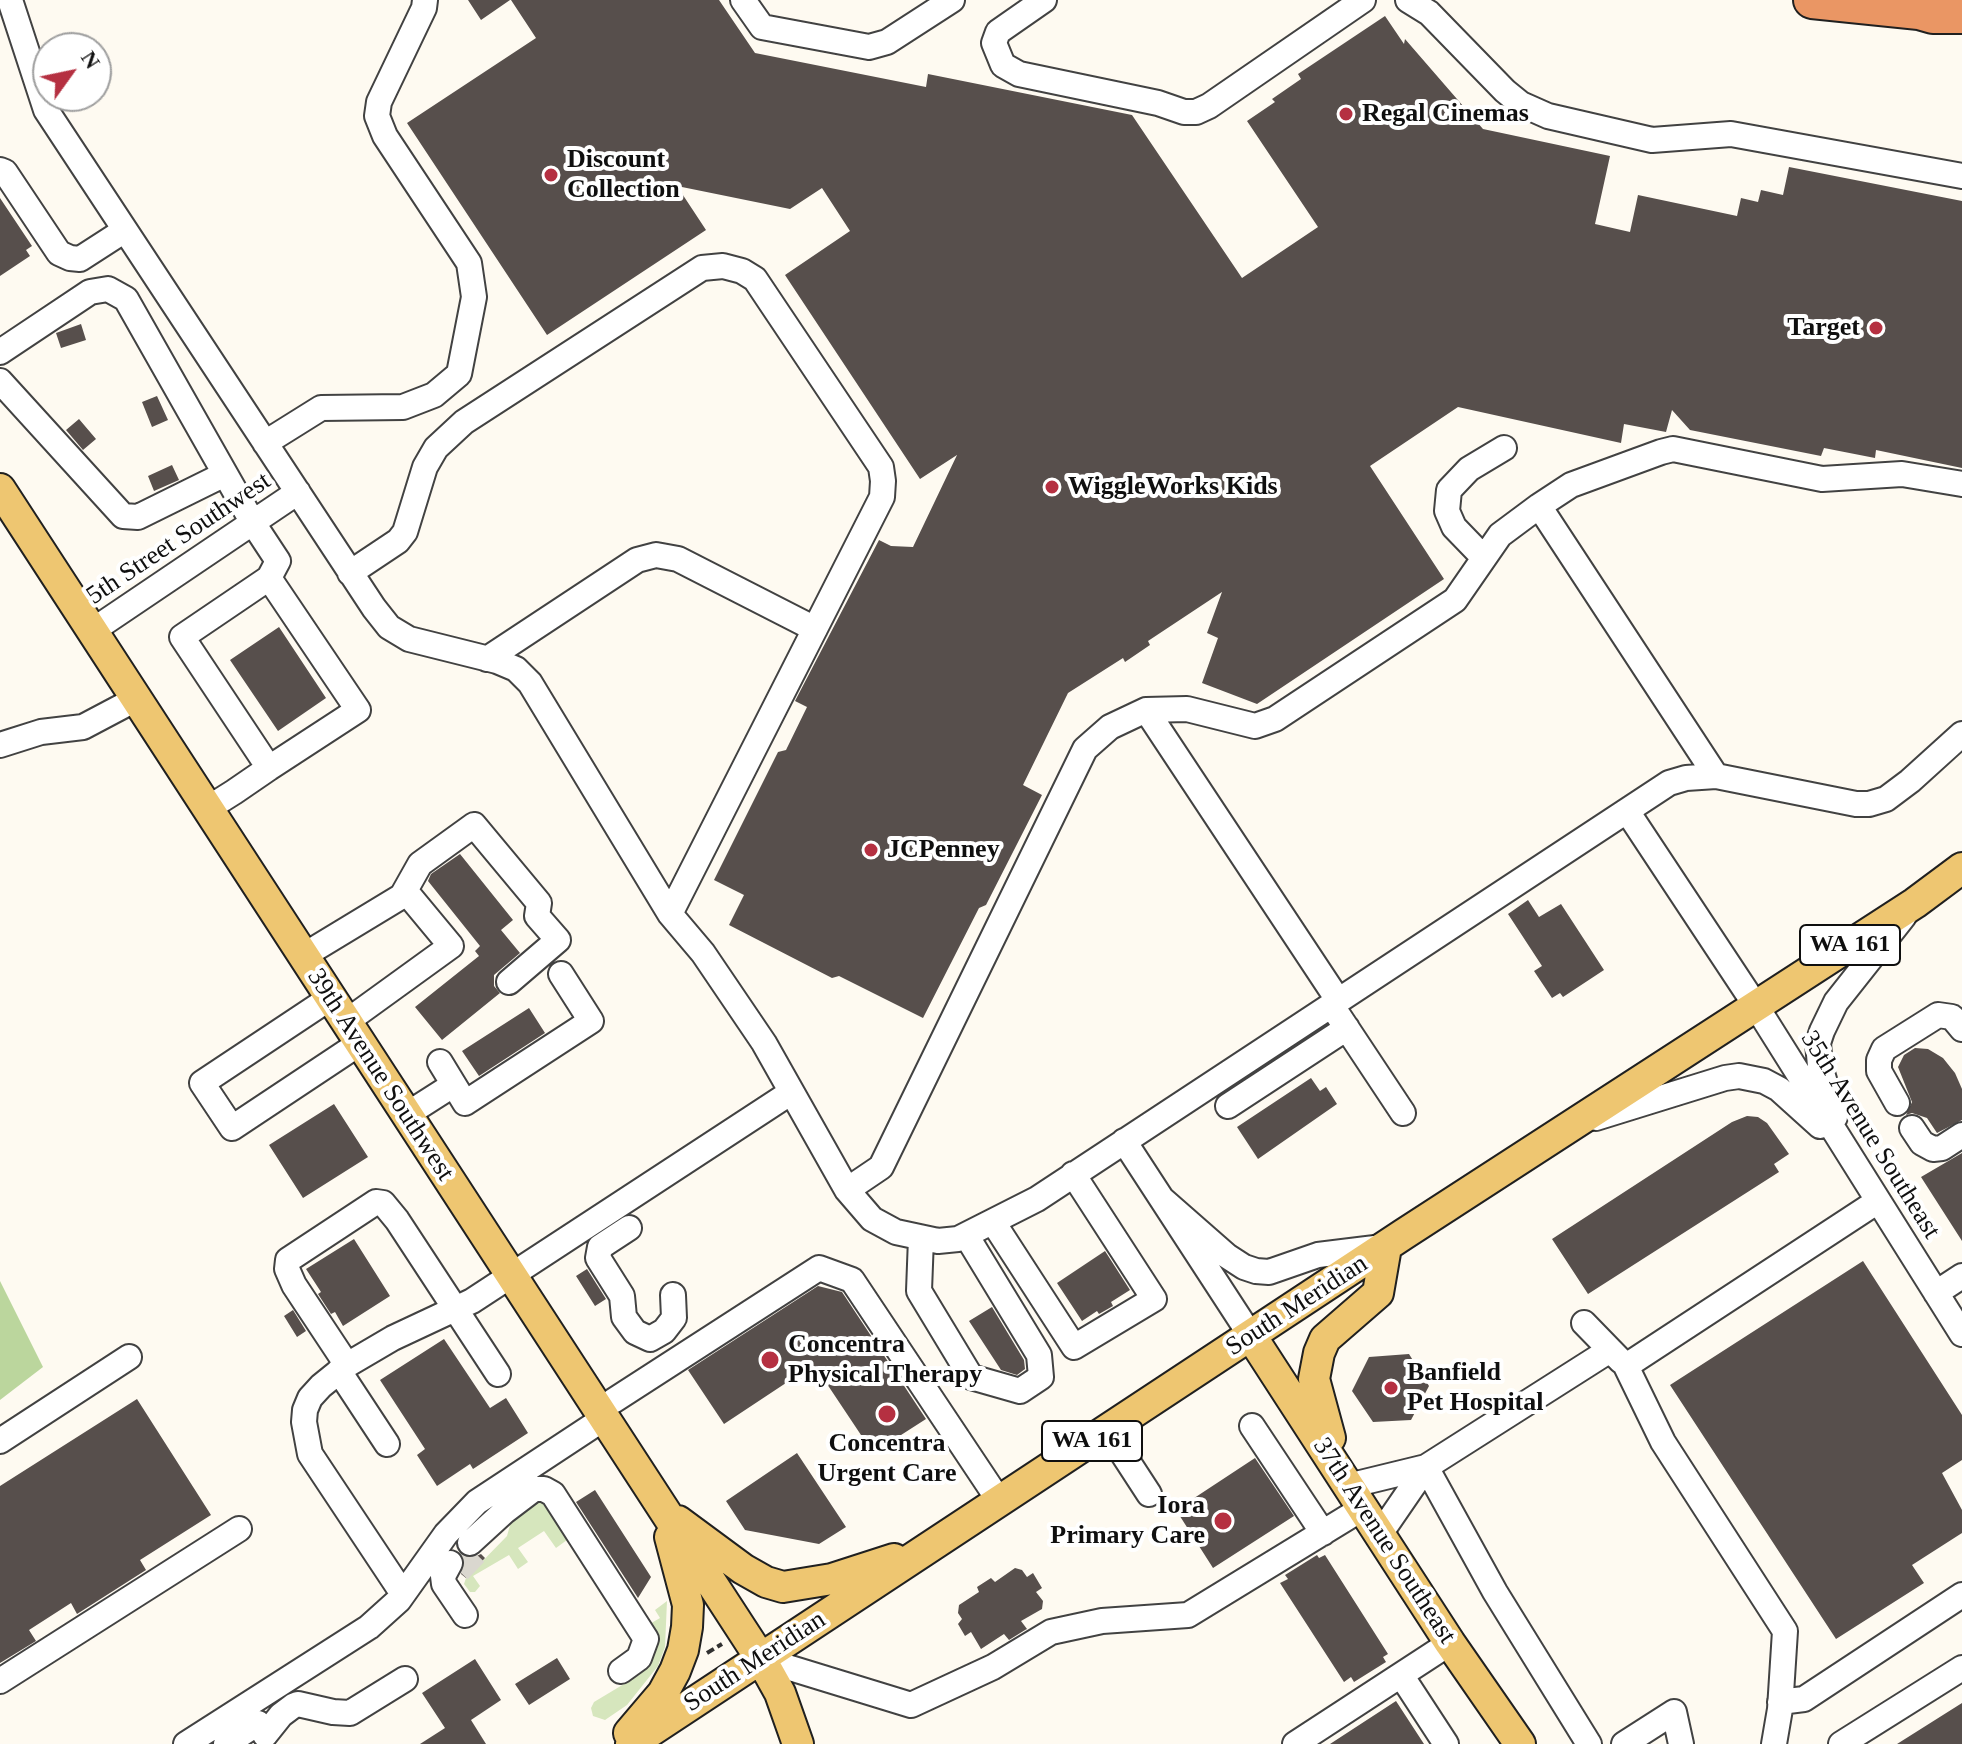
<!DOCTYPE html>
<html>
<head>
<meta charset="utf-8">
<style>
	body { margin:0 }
	#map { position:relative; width:1962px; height:1744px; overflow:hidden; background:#fefaf1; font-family:"Times New Roman",serif }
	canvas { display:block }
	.north { position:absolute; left:32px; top:32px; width:80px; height:80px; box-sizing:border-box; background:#fff; border:2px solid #9f9f9f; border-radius:50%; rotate:57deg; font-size:22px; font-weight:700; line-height:32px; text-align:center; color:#0f0f0f }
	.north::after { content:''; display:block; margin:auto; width:28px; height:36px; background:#b53041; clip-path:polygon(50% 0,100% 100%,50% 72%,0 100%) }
</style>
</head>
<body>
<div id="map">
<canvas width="1962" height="1744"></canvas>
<div class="north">N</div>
</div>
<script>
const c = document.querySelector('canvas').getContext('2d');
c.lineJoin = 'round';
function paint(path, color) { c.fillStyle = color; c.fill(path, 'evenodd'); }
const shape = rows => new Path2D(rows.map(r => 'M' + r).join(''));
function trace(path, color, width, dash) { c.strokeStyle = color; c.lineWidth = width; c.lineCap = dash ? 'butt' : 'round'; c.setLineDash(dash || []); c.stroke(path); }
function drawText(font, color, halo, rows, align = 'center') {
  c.font = font + ' "Times New Roman",serif'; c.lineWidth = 8; c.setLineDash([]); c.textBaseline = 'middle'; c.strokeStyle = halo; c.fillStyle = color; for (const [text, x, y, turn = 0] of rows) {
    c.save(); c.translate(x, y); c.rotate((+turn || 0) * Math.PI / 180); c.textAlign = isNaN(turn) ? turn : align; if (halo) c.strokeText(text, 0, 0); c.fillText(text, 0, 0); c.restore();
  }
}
paint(shape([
	[541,1500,548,1504,570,1535,567,1540,556,1548,544,1531,518,1548,528,1562,518,1569,509,1555,473,1576,480,1586,475,1592,470,1592,464,1584,466,1578,507,1536,514,1511],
	[667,1601,665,1647,658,1666,627,1705,605,1720,593,1716,591,1708,594,1702,639,1675,650,1662,648,1625,660,1618,655,1610]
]), '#d6e6bd');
paint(shape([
	[0,1281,43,1367,0,1400]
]), '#bbd69d');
paint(shape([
	[468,0,510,0,481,20],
	[511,0,719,0,755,53,926,87,928,74,1132,115,1242,278,1318,227,1247,121,1275,102,1272,99,1301,79,1298,74,1385,16,1404,44,1405,39,1483,129,1610,156,1595,224,1630,232,1638,195,1737,216,1741,198,1758,202,1761,190,1783,195,1789,167,1962,201,1962,468,1876,450,1875,458,1824,448,1821,456,1690,430,1672,410,1666,432,1624,424,1621,443,1458,407,1370,466,1444,579,1257,704,1202,683,1218,638,1207,633,1222,592,1148,641,1150,645,1125,662,1123,658,1068,693,1023,785,1042,795,986,905,979,908,923,1018,839,976,832,978,729,925,744,895,714,880,778,752,786,750,807,707,795,701,879,540,891,546,913,547,957,455,920,479,785,275,850,231,822,188,790,209,677,186,706,230,547,335,407,123,536,38],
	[0,198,32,246,26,250,30,256,0,276],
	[81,324,86,340,61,348,56,333],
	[157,396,168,420,152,427,142,402],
	[79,419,96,439,83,450,66,430],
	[172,465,179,480,154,491,148,476],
	[279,627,326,698,278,731,230,660],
	[460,854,513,920,501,930,520,953,494,975,494,986,500,993,442,1040,415,1007,479,956,475,951,480,946,428,881,431,874],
	[1528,900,1539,917,1561,904,1604,970,1563,997,1560,993,1552,998,1534,971,1542,966,1508,914],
	[529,1008,545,1033,479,1076,462,1051],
	[1915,1048,1928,1049,1943,1058,1955,1073,1962,1089,1962,1120,1937,1133,1927,1118,1912,1113,1906,1115,1912,1102,1898,1067,1904,1055],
	[1311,1078,1320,1091,1326,1087,1337,1104,1258,1159,1237,1127],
	[334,1104,368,1157,303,1198,269,1145],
	[1747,1116,1758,1117,1767,1123,1789,1154,1774,1164,1779,1172,1588,1294,1552,1239,1732,1122],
	[1962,1153,1962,1241,1921,1177],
	[354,1239,390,1296,343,1326,335,1312,331,1314,318,1294,321,1292,306,1269],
	[1105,1251,1130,1290,1111,1302,1113,1306,1099,1314,1097,1311,1082,1321,1057,1283],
	[1863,1261,1962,1415,1962,1460,1942,1473,1962,1510,1962,1533,1912,1565,1924,1583,1836,1639,1670,1385],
	[587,1269,606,1299,595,1306,576,1276],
	[818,1286,842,1292,926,1419,873,1453,827,1384,795,1377,724,1424,688,1370],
	[992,1307,1024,1360,1025,1369,1017,1375,1001,1370,969,1321],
	[293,1310,306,1331,297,1337,284,1316],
	[444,1339,490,1408,506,1398,528,1433,473,1469,470,1464,437,1486,417,1455,425,1449,380,1380],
	[1409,1354,1429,1386,1411,1420,1373,1422,1352,1391,1369,1357],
	[137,1399,211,1515,140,1560,146,1570,77,1614,71,1603,29,1630,36,1641,0,1663,0,1486],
	[797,1453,846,1527,819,1544,745,1530,726,1501],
	[1255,1458,1294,1516,1213,1568,1176,1510],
	[595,1490,651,1577,638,1598,576,1502],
	[481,1554,485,1558,466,1578,461,1574,465,1563,463,1556,472,1558],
	[1317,1555,1319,1558,1325,1555,1388,1654,1383,1657,1386,1662,1354,1682,1351,1677,1344,1682,1280,1583,1288,1579,1285,1575],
	[1015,1568,1022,1570,1027,1577,1033,1573,1042,1588,1036,1592,1043,1601,1042,1609,1021,1621,1027,1629,1025,1630,1009,1640,1004,1634,981,1649,971,1632,965,1636,958,1624,962,1619,958,1613,959,1605,979,1592,977,1587,991,1578,995,1582],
	[557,1658,570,1679,529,1705,515,1684],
	[475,1659,501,1700,471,1720,486,1744,420,1744,445,1728,422,1693],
	[1396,1701,1424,1744,1330,1744],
	[1962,1703,1962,1744,1897,1744]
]), '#574f4c');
trace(shape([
	[459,1571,478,1551]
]), '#dad7cf', 24, [24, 12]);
const minor = shape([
	[10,0,46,110,374,608,389,627,409,639,497,661,516,669,530,683,670,914,703,953,764,1043,847,1190,872,1219,896,1232,938,1241,958,1239,1037,1199,1669,783,1686,778,1716,776,1856,804,1869,804,1886,799,1910,781,1962,734],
	[743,0,762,27,869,47,887,42,952,0],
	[1044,0,998,32,994,43,1003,65,1019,74,1158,103,1184,112,1196,112,1209,106,1363,0],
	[1408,0,1429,13,1505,91,1521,104,1548,116,1652,140,1731,134,1962,176],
	[0,170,5,172,59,253,70,258,80,259,125,230],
	[0,352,90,292,108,289,126,299,253,523,278,561,269,578],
	[0,381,123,516,138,517,225,474],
	[265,443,321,408,403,407,434,395,459,374,474,297,469,263,385,136,377,116,379,102,424,8,425,0],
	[1539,506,1716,776],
	[1484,558,1454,527,1447,511,1449,490,1469,469,1504,448],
	[350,573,398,541,405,532,425,467,436,448,464,422,702,268,723,266,742,271,755,279,881,467,883,481,882,497,670,914],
	[92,631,298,492],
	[487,659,637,560,656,555,678,559,815,629],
	[1146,710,1338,1000],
	[0,745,41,732,83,727,136,699],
	[207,809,234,792,269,768,358,710,269,578,182,637,269,768],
	[1627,811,1756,1006,1962,1334],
	[402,896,420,864,474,825,539,903,537,916,558,940,509,982],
	[303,956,407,893,451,946,346,1022],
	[330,998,202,1083,232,1128,360,1043],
	[1338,1015,1403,1113],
	[440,1062,465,1103,591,1021,561,974],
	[1897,1103,1879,1071,1879,1060,1884,1049,1938,1015,1952,1017,1962,1029],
	[1228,1106,1347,1028],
	[406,1115,453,1085],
	[1835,1117,1820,1066,1818,1043,1822,1031,1836,1002,1904,916],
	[1596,1118,1725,1078,1739,1076,1764,1081,1779,1089,1820,1126],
	[1912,1128,1922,1143,1933,1149,1942,1148,1962,1135],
	[1124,1141,1251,1336],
	[847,1190,881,1167,1085,749,1110,727,1146,710,1187,709,1255,726,1275,719,1455,600,1500,535,1539,506,1571,485,1661,452,1673,449,1822,479,1902,474,1962,484],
	[1162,1199,1227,1256,1244,1267,1256,1271,1269,1272,1318,1255,1383,1247],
	[993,1222,1074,1347,1154,1299,1073,1174],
	[629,1228,600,1247,598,1258,622,1296,624,1317,635,1332,650,1339,664,1331,674,1318,673,1295],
	[921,1238,919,1291,971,1377,1020,1391,1041,1377,1039,1355,966,1235],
	[1936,1293,1962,1276],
	[1584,1323,1621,1361],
	[347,1365,294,1285,287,1269,288,1260,376,1202,383,1203,397,1220,498,1374],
	[339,1371,387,1444],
	[613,1401,819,1268,852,1280,1000,1502],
	[1252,1426,1323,1533],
	[1108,1431,1149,1494],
	[0,1441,129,1357],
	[1348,1486,1426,1467,1610,1350],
	[1380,1534,1426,1467,1495,1592,1589,1744],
	[470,1543,505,1511,534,1489,544,1489,553,1494,646,1639,639,1658,621,1671],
	[450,1563,443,1576,444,1584,465,1615],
	[403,1594,310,1454,304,1422,305,1410,310,1398,321,1386,347,1365,393,1338,472,1301,790,1093],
	[761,1659,911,1705,993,1667,1051,1632,1102,1621,1188,1615,1363,1508],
	[1401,1675,1446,1744],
	[0,1681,239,1529],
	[1780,1702,1804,1699,1962,1595],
	[265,1735,281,1715,293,1706,298,1704,333,1712,350,1713,405,1679],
	[186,1744,369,1627,399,1600,446,1534,477,1502,603,1419],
	[226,1744,258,1723],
	[1295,1744,1450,1643],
	[1624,1744,1674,1712,1681,1744],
	[1774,1744,1780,1709,1785,1631,1663,1442,1626,1366,1878,1201],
	[1841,1744,1962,1668]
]);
const major = shape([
	[0,489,761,1659,780,1693,798,1744],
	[1251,1336,1450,1643,1520,1744],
	[1330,1438,1314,1379,1319,1353,1325,1339,1378,1293,1386,1247],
	[678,1521,743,1569,766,1582,783,1587,832,1579,894,1559],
	[629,1733,663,1693,675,1671,683,1650,687,1627,688,1605,670,1537],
	[631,1744,1404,1234,1915,903,1962,868]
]);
const highway = shape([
	[1812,0,1919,11,1933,15,1962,15]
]);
trace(minor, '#424242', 28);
trace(major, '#202020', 34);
trace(highway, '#202020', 40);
trace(shape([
	[707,1653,722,1644]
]), '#313131', 4, [8, 4]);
trace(minor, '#fff', 24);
trace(major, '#eec671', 30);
trace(highway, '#ea9664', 36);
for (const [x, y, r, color] of [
	[1346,114,8,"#b53041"],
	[551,175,8,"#b53041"],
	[1876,328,8,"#b53041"],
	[1052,487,8,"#b53041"],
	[871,850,8,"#b53041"],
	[770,1360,10,"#b53041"],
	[1391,1388,8,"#b53041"],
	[887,1414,10,"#b53041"],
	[1223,1521,10,"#b53041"]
]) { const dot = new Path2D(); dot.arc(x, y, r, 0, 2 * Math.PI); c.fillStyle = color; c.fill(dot); trace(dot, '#fff', 3); }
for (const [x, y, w] of [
	[1850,945,100],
	[1092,1441,100]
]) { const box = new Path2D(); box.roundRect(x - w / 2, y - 20, w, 40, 6); c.fillStyle = '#fff'; c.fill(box); trace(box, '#0f0f0f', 2); }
drawText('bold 24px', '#0f0f0f', null, [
	["WA 161",1850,945],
	["WA 161",1092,1441]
]);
drawText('bold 26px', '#0f0f0f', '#fff', [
	["Regal Cinemas",1362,114],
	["Discount",567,160],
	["Collection",567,190],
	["Target",1860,328,"right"],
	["WiggleWorks Kids",1068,487],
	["JCPenney",887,850],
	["Concentra",788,1345],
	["Physical Therapy",788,1375],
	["Banfield",1407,1373],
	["Pet Hospital",1407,1403],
	["Concentra",887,1444,"center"],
	["Urgent Care",887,1474,"center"],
	["Iora",1205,1506,"right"],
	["Primary Care",1205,1536,"right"]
], 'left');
drawText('26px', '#0f0f0f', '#fff', [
	["5th Street Southwest",179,539,-34],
	["39th Avenue Southwest",380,1075,57],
	["35th Avenue Southeast",1870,1135,58],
	["South Meridian",1297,1306,-33],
	["37th Avenue Southeast",1384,1541,57],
	["South Meridian",755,1662,-33]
]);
</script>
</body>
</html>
